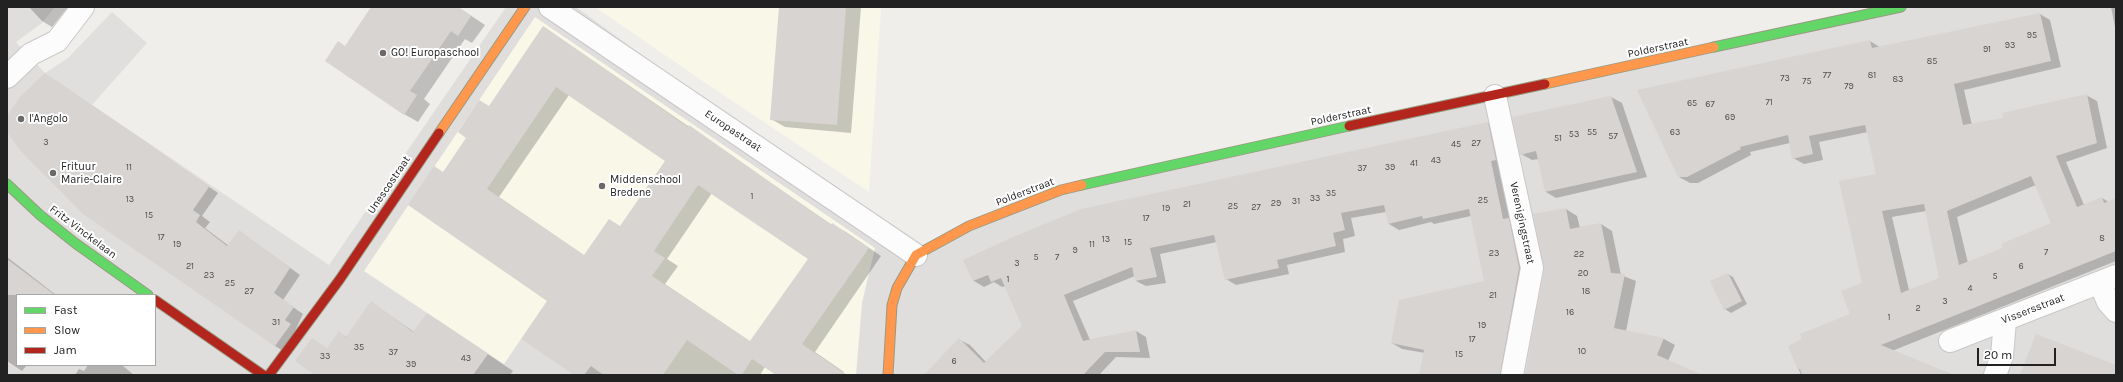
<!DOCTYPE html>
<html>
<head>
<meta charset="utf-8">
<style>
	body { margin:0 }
	#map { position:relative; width:2123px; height:382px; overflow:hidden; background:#f0eeeb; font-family:Karla,sans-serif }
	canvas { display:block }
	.frame { position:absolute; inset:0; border:8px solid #222; pointer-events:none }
	.legend { position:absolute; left:16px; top:294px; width:140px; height:72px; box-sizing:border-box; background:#fff; border:1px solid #a7a7a7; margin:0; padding:5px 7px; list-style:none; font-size:12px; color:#222 }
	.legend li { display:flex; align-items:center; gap:8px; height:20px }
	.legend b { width:20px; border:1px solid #a7a7a7 }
	.scale { position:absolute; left:1977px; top:348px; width:79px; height:18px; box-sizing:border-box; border:2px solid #222; border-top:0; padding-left:5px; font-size:12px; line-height:14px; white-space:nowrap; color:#222; -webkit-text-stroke:3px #fff; paint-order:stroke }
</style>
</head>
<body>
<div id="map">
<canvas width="2123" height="382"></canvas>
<div class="frame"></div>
<ul class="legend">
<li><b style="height:5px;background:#63d668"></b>Fast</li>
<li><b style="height:5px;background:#ff974d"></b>Slow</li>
<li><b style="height:5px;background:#b3261e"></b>Jam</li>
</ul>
<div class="scale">20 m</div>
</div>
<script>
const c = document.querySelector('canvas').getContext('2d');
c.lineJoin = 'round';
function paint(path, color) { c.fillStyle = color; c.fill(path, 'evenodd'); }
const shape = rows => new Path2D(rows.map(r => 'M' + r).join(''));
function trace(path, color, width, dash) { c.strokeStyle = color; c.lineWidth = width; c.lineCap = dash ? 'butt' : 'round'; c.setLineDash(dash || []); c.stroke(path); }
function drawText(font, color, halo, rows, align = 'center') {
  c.font = font + ' Karla,sans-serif'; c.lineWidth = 4; c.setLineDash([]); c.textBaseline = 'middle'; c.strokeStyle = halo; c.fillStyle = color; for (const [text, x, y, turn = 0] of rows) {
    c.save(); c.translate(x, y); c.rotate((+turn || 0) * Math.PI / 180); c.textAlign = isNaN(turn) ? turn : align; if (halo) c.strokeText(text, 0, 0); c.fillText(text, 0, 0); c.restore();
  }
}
paint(shape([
	[7,7,55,7,42,23,16,42,45,73,329,265,506,7,576,7,916,255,1061,190,1901,7,2116,7,2116,375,7,375],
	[17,295,155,295,155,365,17,365]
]), '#dfdedc');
paint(shape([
	[595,7,881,7,869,192,707,84],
	[535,17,875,248,862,303,856,375,604,375,580,359,571,372,521,339,504,364,364,271]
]), '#f8f7e8');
paint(shape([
	[112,12,147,43,92,105,45,73,68,58]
]), '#e0dfde');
paint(shape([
	[29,7,68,7,52,27,42,21],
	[373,7,458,7,485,25,472,43,465,39,424,99,430,104,418,122,404,114,346,47],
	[780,7,861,7,851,133,785,127,771,119],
	[2111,7,2116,7,2116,32],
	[2040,14,2050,20,2061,67,1964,90,1972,125,2004,119,2086,95,2097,101,2107,148,2066,162,2084,205,2102,198,2109,202,2116,199,2116,261,1892,351,1953,375,1801,375,1789,346,1851,315,1863,284,1877,174,1868,132,1819,142,1823,160,1804,164,1793,158,1790,143,1750,152,1751,155,1698,183,1690,183,1679,177,1870,41,1881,48],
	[2036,185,2052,224,2004,248,1968,263,1957,217],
	[1926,211,1940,279,1909,290,1892,217],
	[544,27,832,225,846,232,881,256,815,352,844,372,842,375,778,375,765,367,760,375,740,375,737,373,736,375,577,375,548,301,444,173],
	[569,95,666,161,620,227,585,256,499,197],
	[712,193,809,258,751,342,665,284,678,266,667,259],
	[55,80,218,193,202,216,210,222,205,228,229,246,239,231,300,275,283,300,303,314,285,352,275,346,7,130,7,118],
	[1611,97,1622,103,1647,177,1556,198,1546,192,1539,159,1532,160,1521,154,1514,118],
	[1488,123,1498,129,1529,275,1505,375,1420,375,1425,353,1402,349,1392,343,1486,282,1471,216,1434,224,1431,222,1399,230,1389,224,1386,212,1351,218,1355,236,1343,239,1345,252,1287,265,1289,274,1236,285,1226,279,1217,242,1160,254,1166,283,1146,286,1136,281,1135,276,1073,301,1090,340,1136,331,1146,337,1150,358,1116,357,1099,375,942,375,960,340,970,345,986,362,1023,326,1006,286,1002,287,994,282,984,287,974,281,964,260],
	[1566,209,1577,216,1580,228,1601,224,1612,231,1621,275,1636,281,1626,331,1664,339,1675,345,1668,361,1700,375,1531,375],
	[7,257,56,295,17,295,17,365,27,365,22,371,7,361],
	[1728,274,1733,277,1747,304,1731,313,1725,309],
	[372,303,414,332,437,320,513,371,510,375,317,375,327,349,339,333,347,337],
	[88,365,122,365,134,375,75,375,79,369,84,371]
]), '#0003');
paint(shape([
	[371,7,458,7,471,16,458,36,451,31,410,91,417,95,404,115,325,61,338,41,345,46],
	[779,7,846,7,837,125,770,120],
	[2040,13,2051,61,1954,84,1963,125,2003,118,2002,113,2087,94,2097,143,2056,156,2077,207,2102,197,2104,203,2116,198,2116,251,1881,345,1953,375,1802,375,1800,369,1798,370,1788,346,1802,339,1800,334,1850,314,1841,291,1862,283,1839,181,1876,174,1865,125,1809,136,1813,154,1792,159,1788,135,1740,147,1741,149,1687,177,1678,177,1637,90,1870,40,1872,48],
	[2031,176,2051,223,2001,244,2003,248,1959,265,1947,211],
	[1924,204,1939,278,1901,293,1882,211],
	[543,26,688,127,689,125,831,225,832,223,869,248,802,344,847,375,776,375,752,359,742,375,738,375,687,340,663,375,604,375,591,366,584,375,574,375,521,339,547,301,408,205,434,166,443,172,466,138,458,132,479,100,489,106],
	[556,87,665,161,620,226,609,219,584,255,487,189],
	[698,185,808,259,750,341,652,276,665,258,654,251],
	[45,73,155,148,209,187,193,210,200,215,196,222,227,246,239,230,290,268,274,293,294,307,285,320,291,324,275,346,83,214,19,149,7,132,7,116,20,97],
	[1611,96,1637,172,1545,192,1536,151,1520,155,1512,117],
	[1488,122,1496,160,1491,161,1503,219,1509,218,1519,268,1500,375,1419,375,1424,350,1391,343,1399,300,1484,281,1469,209,1423,219,1422,216,1388,224,1384,205,1341,213,1345,230,1333,233,1336,246,1277,260,1279,268,1225,280,1214,235,1150,248,1157,277,1135,281,1132,267,1064,295,1083,341,1136,330,1140,352,1105,352,1083,375,924,375,959,338,984,363,1022,326,1001,278,991,282,988,275,973,281,963,260,1011,238,1081,209],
	[1566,208,1570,229,1601,223,1611,273,1625,274,1614,328,1664,338,1657,355,1702,375,1525,375,1544,270,1533,214],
	[7,259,55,295,7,295],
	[1728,273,1742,301,1724,310,1710,281],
	[371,301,413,332,427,313,488,354,473,375,315,375,295,361,312,338,327,348,339,331,346,337],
	[2036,334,2116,365,2116,375,2020,375]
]), '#d7d4d2');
const street = shape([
	[550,7,916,255],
	[7,77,31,54,57,41,83,7],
	[1495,96,1532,268,1512,375],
	[2100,283,2108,302,2116,311],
	[1950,341,2116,276],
	[1995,375,2002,356,2005,321]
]);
const fast = shape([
	[1714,47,1901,7],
	[7,184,40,215,75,243,148,295],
	[1082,185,1349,126]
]);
const slow = shape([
	[1545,84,1714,47],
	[439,133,525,7],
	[888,375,892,305,897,288,916,255,969,226,1061,190,1082,185]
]);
const jam = shape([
	[1349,126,1545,84],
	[155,300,263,375],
	[269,375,340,279,439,133]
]);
trace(street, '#c9c8c7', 24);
trace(fast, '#999a82', 11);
trace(slow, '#999a82', 11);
trace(jam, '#999a82', 11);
trace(street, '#fdfcfc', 22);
trace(fast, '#63d668', 9);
trace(slow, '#ff974d', 9);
trace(jam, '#b3261e', 9);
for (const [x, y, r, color] of [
	[383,53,4,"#6a6968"],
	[21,119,4,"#6a6968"],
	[53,173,4,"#6a6968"],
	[602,186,4,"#6a6968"]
]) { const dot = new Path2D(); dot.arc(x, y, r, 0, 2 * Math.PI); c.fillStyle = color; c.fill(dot); trace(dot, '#fff', 1.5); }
drawText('9px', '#4f4e4e', null, [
	["95",2032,35],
	["93",2010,45],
	["91",1987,49],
	["85",1932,61],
	["77",1827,75],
	["81",1872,75],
	["73",1785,78],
	["83",1898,79],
	["75",1807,81],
	["79",1849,86],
	["71",1769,102],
	["65",1692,103],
	["67",1710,104],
	["69",1730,117],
	["55",1592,132],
	["63",1675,132],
	["53",1574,134],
	["57",1613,136],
	["51",1558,138],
	["3",46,142],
	["27",1476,143],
	["45",1456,144],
	["43",1436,160],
	["41",1414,163],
	["11",129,167],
	["39",1390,167],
	["37",1362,168],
	["35",1331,193],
	["1",752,196],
	["33",1315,198],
	["13",130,199],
	["25",1483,200],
	["31",1296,201],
	["29",1276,203],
	["21",1187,204],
	["25",1233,206],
	["27",1256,207],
	["19",1166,208],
	["15",149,215],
	["17",1146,218],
	["17",161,237],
	["8",2102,238],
	["13",1106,239],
	["15",1128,242],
	["19",177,244],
	["11",1092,244],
	["9",1075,250],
	["7",2046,252],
	["23",1494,253],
	["22",1579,254],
	["5",1036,257],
	["7",1057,257],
	["3",1017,263],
	["21",190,266],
	["6",2021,266],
	["20",1583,273],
	["23",209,275],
	["5",1995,276],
	["1",1008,279],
	["25",230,283],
	["4",1970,288],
	["27",249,291],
	["18",1586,291],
	["21",1493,295],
	["3",1945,301],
	["2",1918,308],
	["16",1570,312],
	["1",1889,317],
	["31",276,322],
	["19",1482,325],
	["17",1472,339],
	["35",359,347],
	["10",1582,351],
	["37",393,352],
	["15",1459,354],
	["33",325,356],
	["43",466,358],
	["6",954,361],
	["39",411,364]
]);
drawText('11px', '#222', '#fff', [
	["Polderstraat",1658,48,-12],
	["Polderstraat",1341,116,-12],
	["Europastraat",733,131,34],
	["Unescostraat",389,185,-56],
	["Polderstraat",1025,192,-21],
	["Verenigingstraat",1522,223,78],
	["Fritz Vinckelaan",83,232,37],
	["Vissersstraat",2033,309,-21]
]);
drawText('11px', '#222', '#fff', [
	["GO! Europaschool",391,53],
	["l'Angolo",29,119],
	["Frituur",61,167],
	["Marie-Claire",61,180],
	["Middenschool",610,180],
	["Bredene",610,193]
], 'left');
</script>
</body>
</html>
